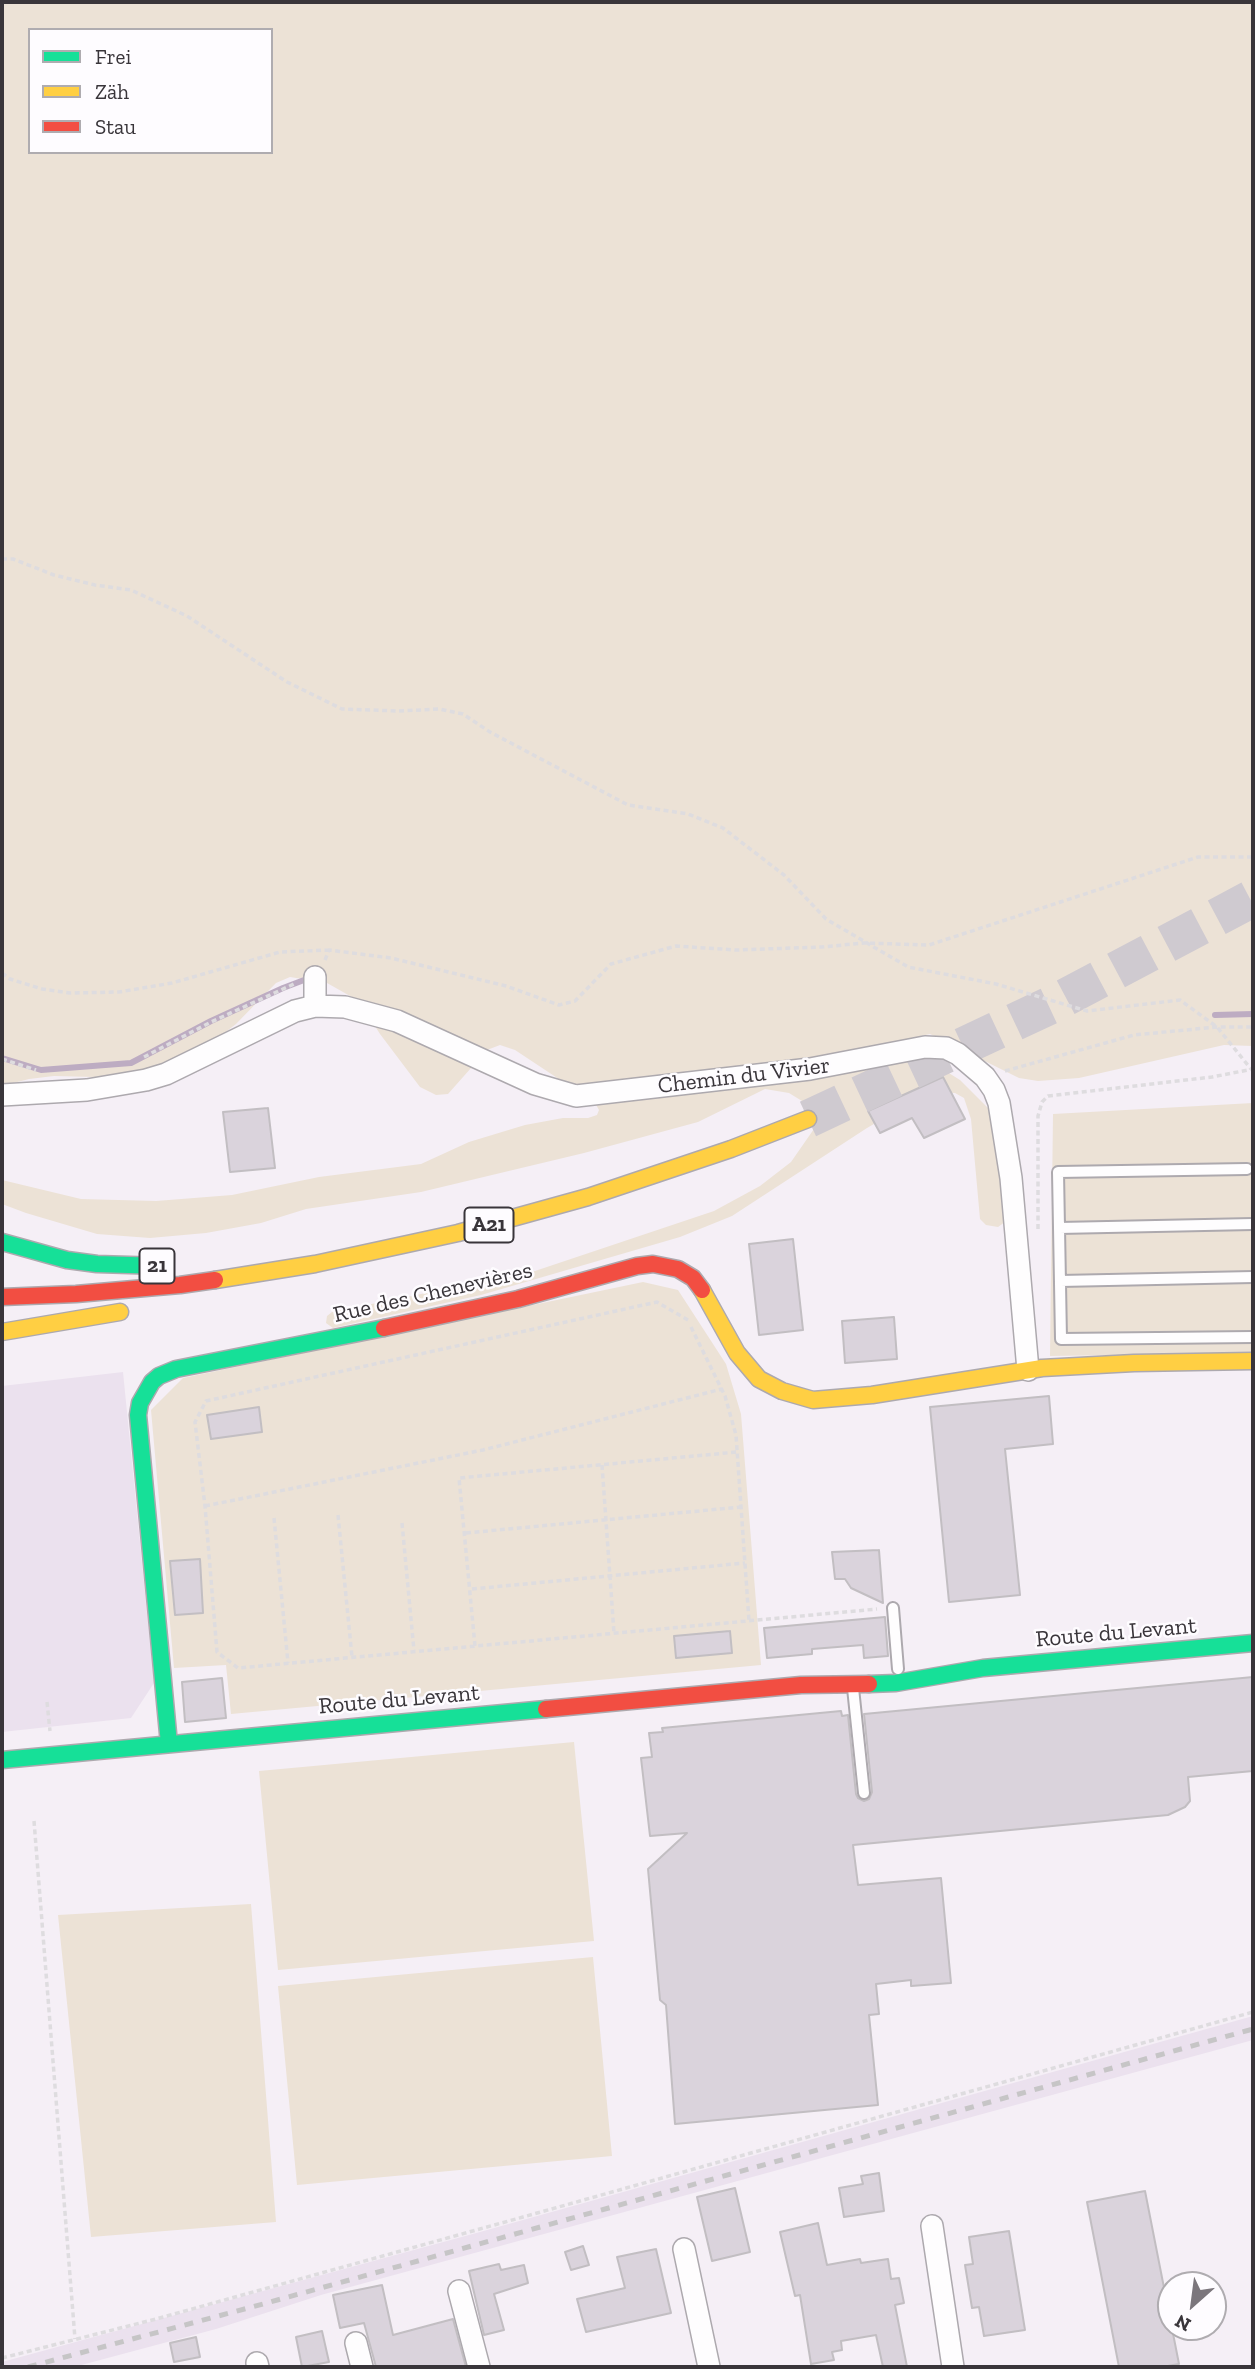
<!DOCTYPE html>
<html>
<head>
<meta charset="utf-8">
<style>
	body { margin:0 }
	#map { position:relative; width:1255px; height:2369px; overflow:hidden; background:#f5eff6; font-family:"Zilla Slab",serif }
	canvas { display:block }
	.frame { position:absolute; inset:0; border:4px solid #39353a; pointer-events:none }
	.legend { position:absolute; left:28px; top:28px; width:245px; height:126px; box-sizing:border-box; background:#fefcff; border:2px solid #afacb0; margin:0; padding:9px 12px; list-style:none; font-size:21px; color:#39353a }
	.legend li { display:flex; align-items:center; gap:14px; height:35px }
	.legend b { width:35px; border:2px solid #afacb0 }
	.north { position:absolute; left:1157px; top:2271px; width:70px; height:70px; box-sizing:border-box; background:#fefcff; border:2px solid #afacb0; border-radius:50%; rotate:208deg; font-size:19px; font-weight:700; line-height:28px; text-align:center; color:#39353a }
	.north::after { content:''; display:block; margin:auto; width:24px; height:32px; background:#7b767c; clip-path:polygon(50% 0,100% 100%,50% 72%,0 100%) }
</style>
</head>
<body>
<div id="map">
<canvas width="1255" height="2369"></canvas>
<div class="frame"></div>
<ul class="legend">
<li><b style="height:9px;background:#16e098"></b>Frei</li>
<li><b style="height:9px;background:#ffcf43"></b>Zäh</li>
<li><b style="height:9px;background:#f24e42"></b>Stau</li>
</ul>
<div class="north">N</div>
</div>
<script>
const c = document.querySelector('canvas').getContext('2d');
c.lineJoin = 'round';
function paint(path, color) { c.fillStyle = color; c.fill(path, 'evenodd'); }
const shape = rows => new Path2D(rows.map(r => 'M' + r).join(''));
function trace(path, color, width, dash) { c.strokeStyle = color; c.lineWidth = width; c.lineCap = dash ? 'butt' : 'round'; c.setLineDash(dash || []); c.stroke(path); }
function drawText(font, color, halo, rows, align = 'center') {
  c.font = font + ' "Zilla Slab",serif'; c.lineWidth = 5; c.setLineDash([]); c.textBaseline = 'middle'; c.strokeStyle = halo; c.fillStyle = color; for (const [text, x, y, turn = 0] of rows) {
    c.save(); c.translate(x, y); c.rotate((+turn || 0) * Math.PI / 180); c.textAlign = isNaN(turn) ? turn : align; if (halo) c.strokeText(text, 0, 0); c.fillText(text, 0, 0); c.restore();
  }
}
paint(shape([
	[123,1372,154,1683,131,1718,2,1732,2,1386],
	[1253,2016,1253,2040,321,2295,216,2329,74,2367,2,2367,2,2362,480,2232]
]), '#ebe1ee');
paint(shape([
	[2,2,1253,2,1253,1046,1224,1045,1079,1078,1038,1081,1019,1078,930,1034,921,1036,917,1043,920,1055,960,1080,990,1110,999,1125,1005,1222,998,1227,986,1225,980,1219,971,1119,964,1098,955,1093,937,1092,910,1103,867,1128,732,1216,680,1237,481,1295,333,1328,326,1323,327,1316,332,1312,535,1271,714,1211,760,1186,791,1162,816,1126,802,1101,789,1093,765,1089,698,1122,584,1153,421,1192,306,1209,261,1223,206,1233,150,1238,97,1234,26,1213,2,1204,2,1180,81,1199,156,1201,232,1195,319,1177,421,1164,469,1142,525,1125,563,1118,588,1118,597,1115,599,1110,595,1103,515,1050,500,1045,487,1050,448,1094,436,1095,420,1087,380,1034,359,1001,327,983,290,977,276,983,236,1024,205,1048,169,1065,134,1074,95,1077,54,1076,29,1079,2,1086],
	[30,30,271,30,271,152,30,152],
	[1253,1103,1253,1353,1050,1356,1053,1114],
	[643,1282,678,1290,726,1364,741,1414,761,1665,231,1714,226,1665,174,1668,151,1410,183,1378],
	[574,1742,594,1941,278,1970,259,1771],
	[251,1904,276,2222,91,2237,58,1915],
	[593,1957,612,2156,297,2185,278,1986]
]), '#ece2d6');
trace(shape([
	[1215,1015,1253,1014],
	[2,1058,41,1070,131,1063,211,1021,283,988,312,977]
]), '#bdacc2', 6);
const building = shape([
	[943,1077,965,1119,924,1138,912,1118,880,1133,868,1111,943,1077],
	[268,1108,275,1168,230,1172,223,1112,268,1108],
	[793,1239,803,1330,759,1335,749,1244,793,1239],
	[894,1317,897,1359,845,1363,842,1321,894,1317],
	[1049,1396,1053,1444,1005,1449,1020,1595,949,1602,930,1407,1049,1396],
	[259,1407,262,1432,211,1439,207,1415,259,1407],
	[879,1550,883,1603,851,1588,845,1579,835,1579,832,1552,879,1550],
	[200,1559,203,1613,175,1615,170,1561,200,1559],
	[885,1617,888,1656,864,1658,863,1645,812,1649,812,1654,767,1658,764,1628,885,1617],
	[730,1631,732,1653,676,1658,674,1636,730,1631],
	[1253,1677,1253,1771,1188,1777,1190,1801,1185,1807,1168,1815,853,1845,858,1885,941,1878,951,1983,911,1986,911,1980,876,1984,879,2014,869,2015,878,2105,675,2124,666,2005,660,2000,648,1869,687,1833,650,1836,641,1758,652,1757,649,1733,663,1732,662,1728,841,1711,842,1716,848,1715,856,1794,858,1798,864,1801,869,1799,872,1792,864,1714,1253,1677],
	[222,1678,226,1718,185,1722,182,1682,222,1678],
	[879,2173,884,2211,844,2217,839,2188,863,2184,861,2176,879,2173],
	[735,2188,750,2252,712,2261,697,2197,735,2188],
	[1145,2191,1179,2364,1162,2367,1119,2367,1087,2202,1145,2191],
	[818,2223,827,2265,860,2259,861,2263,888,2259,891,2279,899,2278,904,2303,895,2305,907,2367,883,2367,876,2335,841,2341,842,2350,832,2352,834,2360,811,2364,800,2295,795,2296,780,2232,818,2223],
	[1009,2231,1025,2330,984,2336,979,2307,972,2308,965,2265,973,2264,969,2237,1009,2231],
	[583,2246,589,2265,571,2270,565,2252,583,2246],
	[656,2249,671,2313,586,2332,577,2299,625,2288,617,2257,656,2249],
	[499,2264,501,2270,524,2265,528,2283,494,2294,504,2330,484,2335,469,2271,499,2264],
	[382,2285,393,2335,453,2319,466,2367,376,2367,364,2323,340,2328,333,2295,382,2285],
	[322,2331,329,2362,302,2367,296,2337,322,2331],
	[196,2337,200,2357,174,2362,170,2343,196,2337]
]);
paint(building, '#dad3dc');
trace(building, '#c2bec2', 2);
trace(shape([
	[808,1119,1053,1004,1253,898]
]), '#cfcad0', 38, [38, 19]);
const lane = shape([
	[1247,1169,1058,1172,1061,1339,1253,1337],
	[1059,1228,1253,1224],
	[1060,1281,1253,1277],
	[893,1608,898,1669],
	[853,1688,864,1793]
]);
const street = shape([
	[315,977,315,1006],
	[2,1095,87,1090,146,1080,166,1074,295,1011,315,1006,345,1007,397,1021,535,1084,576,1096,810,1069,925,1047,946,1048,958,1054,985,1077,994,1090,999,1103,1011,1178,1028,1370],
	[932,2226,953,2367],
	[684,2249,709,2367],
	[459,2291,479,2367],
	[356,2343,362,2367],
	[257,2363,258,2367]
]);
const fast = shape([
	[2,1242,67,1260,97,1264,162,1266],
	[869,1684,896,1683,983,1668,1253,1643],
	[169,1744,138,1415,140,1403,152,1382,159,1376,176,1369,384,1328],
	[2,1760,546,1709]
]);
const slow = shape([
	[215,1280,315,1264,458,1233,588,1197,731,1149,808,1119],
	[702,1290,737,1353,759,1379,782,1391,813,1400,872,1395,1042,1368,1134,1363,1253,1361],
	[2,1332,120,1312]
]);
const jam = shape([
	[2,1297,76,1294,180,1285,215,1280],
	[384,1328,518,1299,637,1266,653,1264,678,1269,693,1278,702,1290],
	[546,1709,801,1685,869,1684]
]);
trace(lane, '#ada9ae', 14);
trace(street, '#ada9ae', 24);
trace(fast, '#ada9ae', 19);
trace(slow, '#ada9ae', 19);
trace(jam, '#ada9ae', 19);
trace(shape([
	[2,559,13,559,54,575,95,585,131,590,187,616,287,682,342,709,399,711,439,709,463,714,490,732,628,805,688,814,723,828,784,875,826,919,908,967,996,984,1087,1011,1180,1000,1217,1027,1251,1069],
	[325,960,329,950,391,958,506,986,559,1005,575,1001,611,964,676,946,736,950,822,947,864,943,929,945,1198,857,1253,857],
	[2,973,10,979,42,989,70,993,119,992,172,983,280,952,329,950],
	[144,1057,211,1022,294,984],
	[2,1059,36,1070],
	[1005,1071,1134,1035,1217,1027,1253,1027],
	[1038,1229,1038,1116,1042,1102,1048,1096,1212,1077,1253,1069],
	[688,1320,657,1302,206,1401,195,1422,205,1506,217,1652,238,1668,877,1609],
	[691,1327,725,1396,736,1435,749,1621],
	[602,1465,614,1633],
	[205,1506,483,1450,722,1389],
	[338,1515,352,1657],
	[274,1518,288,1663],
	[402,1523,414,1651],
	[466,1533,741,1507],
	[472,1589,745,1563],
	[475,1646,459,1478,737,1452],
	[47,1702,50,1731],
	[34,1821,75,2339],
	[2,2358,156,2319,523,2217,1253,2012]
]), '#dedcdf', 3.5, [5, 3.5]);
trace(lane, '#fefdfe', 10);
trace(street, '#fefdfe', 21);
trace(fast, '#16e098', 16);
trace(slow, '#ffcf43', 16);
trace(jam, '#f24e42', 16);
trace(shape([
	[28,2367,263,2304,1253,2029]
]), '#c6c5c6', 5, [9, 9]);
for (const [x, y, w] of [
	[489,1225,49],
	[157,1266,35]
]) { const box = new Path2D(); box.roundRect(x - w / 2, y - 17.5, w, 35, 5); c.fillStyle = '#fefcff'; c.fill(box); trace(box, '#39353a', 2); }
drawText('bold 21px', '#39353a', null, [
	["A21",489,1225],
	["21",157,1266]
]);
drawText('23px', '#39353a', '#fefcff', [
	["Chemin du Vivier",744,1076,-7],
	["Rue des Chenevières",433,1293,-13],
	["Route du Levant",1116,1633,-5],
	["Route du Levant",399,1700,-5]
]);
</script>
</body>
</html>
